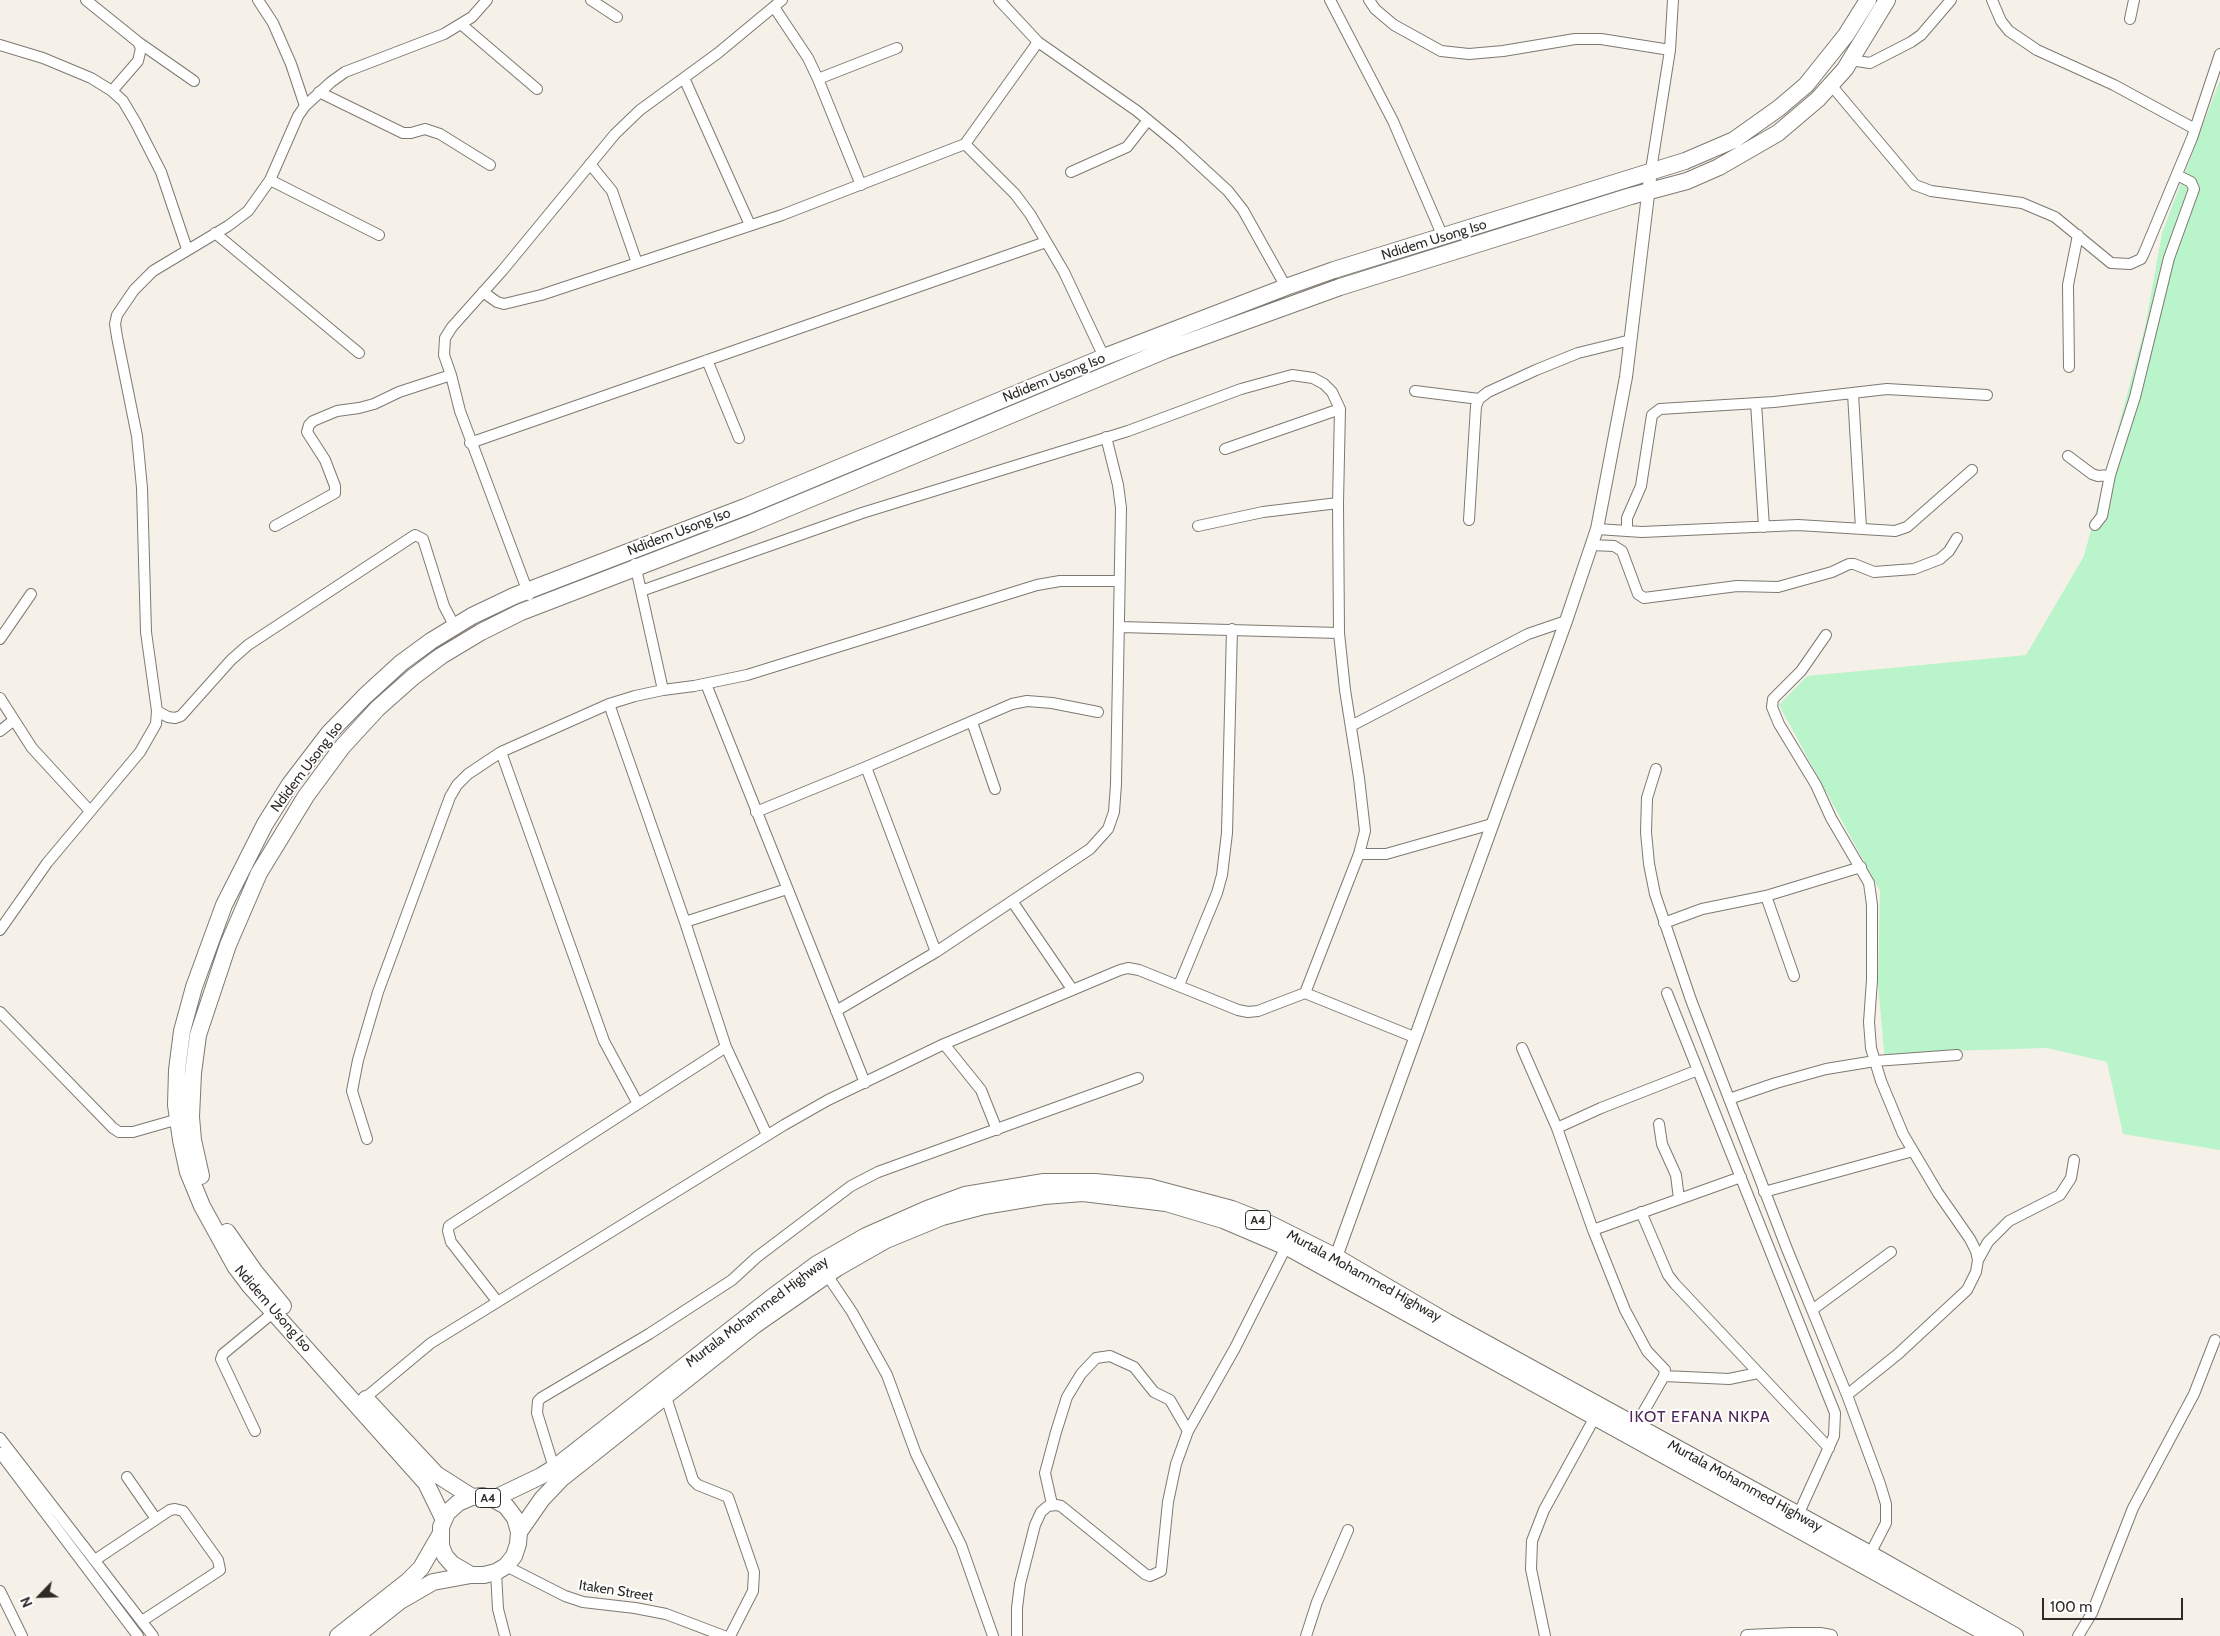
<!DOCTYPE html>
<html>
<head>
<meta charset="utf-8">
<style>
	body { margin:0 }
	#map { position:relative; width:2220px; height:1636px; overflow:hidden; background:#f6f1e8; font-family:Cabin,sans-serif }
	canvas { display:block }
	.north { position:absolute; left:15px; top:1571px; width:50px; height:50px; -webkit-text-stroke:4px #fff; paint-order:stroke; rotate:246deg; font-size:14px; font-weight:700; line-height:20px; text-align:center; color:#2d2b27 }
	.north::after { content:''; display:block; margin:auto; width:18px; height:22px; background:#2d2b27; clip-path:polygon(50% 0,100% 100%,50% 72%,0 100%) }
	.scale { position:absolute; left:2042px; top:1598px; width:141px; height:22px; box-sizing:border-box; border:2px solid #2d2b27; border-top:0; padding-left:6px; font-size:15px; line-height:18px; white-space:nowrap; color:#2d2b27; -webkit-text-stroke:4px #fff; paint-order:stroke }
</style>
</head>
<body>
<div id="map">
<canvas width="2220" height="1636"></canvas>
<div class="north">N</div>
<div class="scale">100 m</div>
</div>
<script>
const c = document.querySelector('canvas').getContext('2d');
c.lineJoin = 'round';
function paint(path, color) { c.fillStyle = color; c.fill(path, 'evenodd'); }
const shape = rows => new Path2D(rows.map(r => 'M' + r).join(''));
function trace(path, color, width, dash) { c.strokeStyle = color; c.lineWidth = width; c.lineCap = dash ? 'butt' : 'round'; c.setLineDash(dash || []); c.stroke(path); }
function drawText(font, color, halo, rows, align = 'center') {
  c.font = font + ' Cabin,sans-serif'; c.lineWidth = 4; c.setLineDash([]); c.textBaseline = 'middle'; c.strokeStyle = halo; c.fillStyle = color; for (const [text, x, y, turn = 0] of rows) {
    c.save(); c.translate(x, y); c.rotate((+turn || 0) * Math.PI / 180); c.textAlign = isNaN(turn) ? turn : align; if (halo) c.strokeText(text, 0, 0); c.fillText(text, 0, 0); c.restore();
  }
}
paint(shape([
	[2220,80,2220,1150,2123,1134,2107,1062,2047,1048,1948,1051,1885,1061,1878,985,1880,891,1779,705,1807,676,2026,655,2084,556,2145,327,2162,233]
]), '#baf4cb');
const minor = shape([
	[86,0,138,42,141,48,138,61,112,91],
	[258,0,273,23,291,64,305,106],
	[591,0,617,17],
	[999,0,1038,42,1137,111,1177,144,1228,191,1243,210,1286,287],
	[1330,0,1393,121,1443,237],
	[1369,0,1375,9,1394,25,1441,51,1469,54,1503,51,1575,39,1601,39,1670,50],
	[1992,0,2001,21,2009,31,2037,50,2114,85,2195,129],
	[774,7,808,58,818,79,861,185],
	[2130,19,2134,0],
	[462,25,537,89],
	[138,42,194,81],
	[0,45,43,58,91,78,112,91,123,101,136,123,161,172,187,249],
	[1850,60,1870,63,1911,42,1921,35,1951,0],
	[684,78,750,225],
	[818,79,897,48],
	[1831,85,1915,185,1931,191,2022,203,2055,217,2111,263,2130,264,2141,259,2144,253,2192,138,2220,54],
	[319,92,403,133,411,133,425,129,440,134,490,165],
	[965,144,1015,194,1030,214,1064,272,1104,357],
	[590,164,612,191,637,263],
	[1651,170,1670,50,1673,0],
	[1071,172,1127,147,1148,120],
	[270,180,379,235],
	[215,233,359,353],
	[483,292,497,302,504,304,541,295,782,215,965,144,1038,42],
	[707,360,739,438],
	[2069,367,2068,285,2078,235],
	[1415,391,1479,399],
	[1853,394,1861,528],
	[1756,403,1764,527],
	[470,443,1046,242],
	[1225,449,1340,409],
	[2068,456,2092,474,2098,476,2110,475],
	[1469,520,1476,406,1479,399,1488,392,1536,370,1578,353,1631,340],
	[2095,525,2102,516,2110,475,2135,397,2169,258,2194,189,2191,182,2177,175],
	[275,526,335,493,335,486,325,460,307,432,309,425,313,421,337,411,359,408,374,404,399,392,451,375],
	[1198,526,1263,512,1338,503],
	[1597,529,1642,532,1798,525,1895,531,1907,527,1972,470],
	[1627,531,1627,518,1641,486,1652,415,1660,409,1774,402,1887,389,1987,395],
	[1591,545,1614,546,1622,551,1638,594,1644,598,1737,586,1778,587,1832,572,1849,564,1854,564,1874,572,1914,569,1940,559,1949,551,1957,538],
	[635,564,663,690],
	[641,591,862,513,1128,431,1241,389,1292,375,1313,378,1324,384,1332,392,1340,409,1338,503,1339,633,1345,690,1359,778,1365,831,1359,854,1305,993],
	[529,595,460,411,451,375,444,355,445,338,452,327,502,271,615,134,640,110,718,53,782,0],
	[1120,627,1339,633],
	[1826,635,1801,671,1773,699,1772,707,1779,724,1816,785,1831,818,1869,883,1872,905,1872,980,1869,1022,1871,1048,1881,1081,1903,1134,1938,1193,1970,1239,1976,1251,1978,1260,1976,1272,1967,1290,1898,1354,1847,1395],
	[0,639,31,594],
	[706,684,865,1083],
	[0,698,32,748,90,811],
	[609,704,685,922,726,1047,767,1135],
	[157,711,168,717,175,718,181,716,231,660,248,645,415,535,423,539,444,606,455,627],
	[972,722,995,789],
	[1351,726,1528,634,1566,621],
	[0,731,14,720],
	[501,752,604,1041,638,1104],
	[866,767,936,952],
	[1656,769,1647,798,1646,832,1649,864,1655,894,1691,1000,1787,1249,1847,1395,1880,1484,1886,1504,1886,1523,1870,1554],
	[756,812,866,767,1012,704,1027,701,1052,703,1098,712],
	[1359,854,1386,854,1492,824],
	[1766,896,1794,976],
	[1012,901,1072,989],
	[685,922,787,889],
	[1664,923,1702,909,1766,896,1861,867],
	[0,930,47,863,140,752,156,724,157,711,146,632,142,488,137,436,117,337,115,324,117,315,134,290,153,271,228,226,248,211,270,180,298,116,305,106,331,82,345,72,444,34,472,17,487,0],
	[1179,985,1217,893,1222,875,1227,833,1232,629],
	[1667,993,1835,1413,1834,1436,1798,1515],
	[836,1011,936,952,1090,849,1108,829,1114,812,1116,784,1121,508,1118,485,1106,437],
	[0,1012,113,1128,119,1132,133,1132,182,1118],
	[944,1044,981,1090,997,1130],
	[1522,1048,1557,1128,1593,1230,1625,1310,1647,1351,1665,1370,1664,1376,1636,1425],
	[1729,1099,1776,1083,1826,1069,1875,1061,1957,1055],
	[1659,1124,1662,1144,1676,1175,1679,1199],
	[1557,1128,1601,1108,1698,1070],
	[367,1139,352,1091,358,1060,378,992,450,797,457,785,468,774,501,752,609,704,635,696,663,690,694,686,747,675,1037,585,1060,581,1119,581],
	[1764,1192,1913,1151],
	[1641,1212,1668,1275,1675,1284,1829,1448],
	[1593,1230,1741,1177],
	[1978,1260,1988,1242,2009,1221,2060,1195,2071,1178,2074,1160],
	[827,1275,852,1312,887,1375,916,1454,961,1545,993,1636],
	[497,1301,451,1242,448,1231,449,1226,726,1047],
	[1812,1310,1891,1252],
	[1664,1376,1729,1379,1758,1373],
	[666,1397,693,1480,698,1485,728,1497,754,1572,753,1591,730,1636],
	[365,1398,431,1343,784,1125,828,1100,944,1044,1120,970,1128,968,1139,970,1238,1010,1248,1012,1258,1011,1305,993,1414,1037],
	[255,1431,221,1359,223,1354,274,1312],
	[0,1438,153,1636],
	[0,1453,138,1636],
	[554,1468,537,1413,538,1401,541,1398,649,1334,732,1280,757,1257,851,1186,878,1172,1138,1078],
	[127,1477,156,1519],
	[1052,1504,1045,1473,1056,1432,1067,1397,1081,1374,1096,1358,1110,1356,1134,1367,1154,1392,1170,1400,1188,1431],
	[95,1560,170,1510,175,1509,183,1511,218,1560,220,1570,142,1621],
	[506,1566,565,1596,583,1602,635,1608,666,1614,724,1636],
	[496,1572,498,1609,505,1636],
	[0,1591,22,1636],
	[1017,1636,1017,1608,1020,1584,1035,1525,1041,1512,1048,1506,1056,1505,1061,1506,1145,1574,1150,1576,1161,1571,1168,1502,1176,1464,1188,1431,1235,1348,1286,1247],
	[1306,1636,1317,1602,1348,1530],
	[1545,1636,1531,1569,1532,1541,1544,1510,1595,1417],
	[2078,1636,2092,1613,2133,1508,2194,1394,2215,1340]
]);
const tertiary = shape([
	[1336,1257,1566,621,1597,529,1626,377,1651,170],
	[1747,1636,1791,1634,1820,1634,1831,1636]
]);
const trunk = shape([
	[201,1176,193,1140,191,1117,193,1073,198,1035,228,945,259,873,306,796,343,746,378,708,413,677,441,656,481,632,521,612,752,523,1166,350,1340,287,1631,196,1687,181,1719,167,1778,133,1818,99,1845,69,1887,0],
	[227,1232,255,1272,283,1306],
	[366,1399,436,1474,472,1497],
	[493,1499,541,1476,554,1468,771,1298,817,1264,866,1236,927,1209,965,1195,1044,1182,1095,1182,1149,1187,1232,1209,1270,1224,1336,1257,1447,1322,1870,1554,2015,1636],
	[444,1520,426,1483,250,1286,235,1266,202,1206,188,1172,181,1140,176,1105,177,1070,182,1031,194,987,224,905,265,824,290,784,329,733,365,696,401,663,431,641,472,616,514,596,745,507,1104,357,1286,287,1334,270,1685,161,1734,140,1779,108,1806,85,1846,35,1868,0],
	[519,1532,542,1499,561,1479,755,1325,837,1268,886,1240,942,1217,984,1206,1044,1196,1083,1193,1166,1203,1223,1220,1291,1249,1991,1636],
	[338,1636,408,1581,421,1568,440,1535],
	[356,1636,400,1601,433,1582,471,1575,484,1575,496,1572,506,1566,514,1556,518,1544,519,1532,515,1518,506,1506,493,1499,483,1496,472,1497,458,1503,447,1513,441,1527,441,1546,445,1556,452,1564,471,1575]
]);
trace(minor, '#7e7971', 12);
trace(tertiary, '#7e7971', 14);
trace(trunk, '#7e7971', 18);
trace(minor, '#fff', 10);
trace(tertiary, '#fff', 12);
trace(trunk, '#fff', 16);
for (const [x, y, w] of [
	[1258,1220,25],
	[488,1498,25]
]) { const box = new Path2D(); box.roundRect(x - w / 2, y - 9.5, w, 19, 4); c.fillStyle = '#fff'; c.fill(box); trace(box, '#2d2b27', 1); }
drawText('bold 12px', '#2d2b27', null, [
	["A4",1258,1220],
	["A4",488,1498]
]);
drawText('14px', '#2d2b27', '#fff', [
	["Ndidem Usong Iso",1434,240,-17],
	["Ndidem Usong Iso",1054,378,-22],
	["Ndidem Usong Iso",679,532,-21],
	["Ndidem Usong Iso",307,767,-53],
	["Murtala Mohammed Highway",1364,1276,29],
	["Ndidem Usong Iso",273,1309,49],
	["Murtala Mohammed Highway",757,1312,-37],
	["Murtala Mohammed Highway",1745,1486,29],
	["Itaken Street",616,1591,9]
]);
c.letterSpacing = '1px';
drawText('16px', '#51275b', '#fff', [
	["IKOT EFANA NKPA",1700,1417]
]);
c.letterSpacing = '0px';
</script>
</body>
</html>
